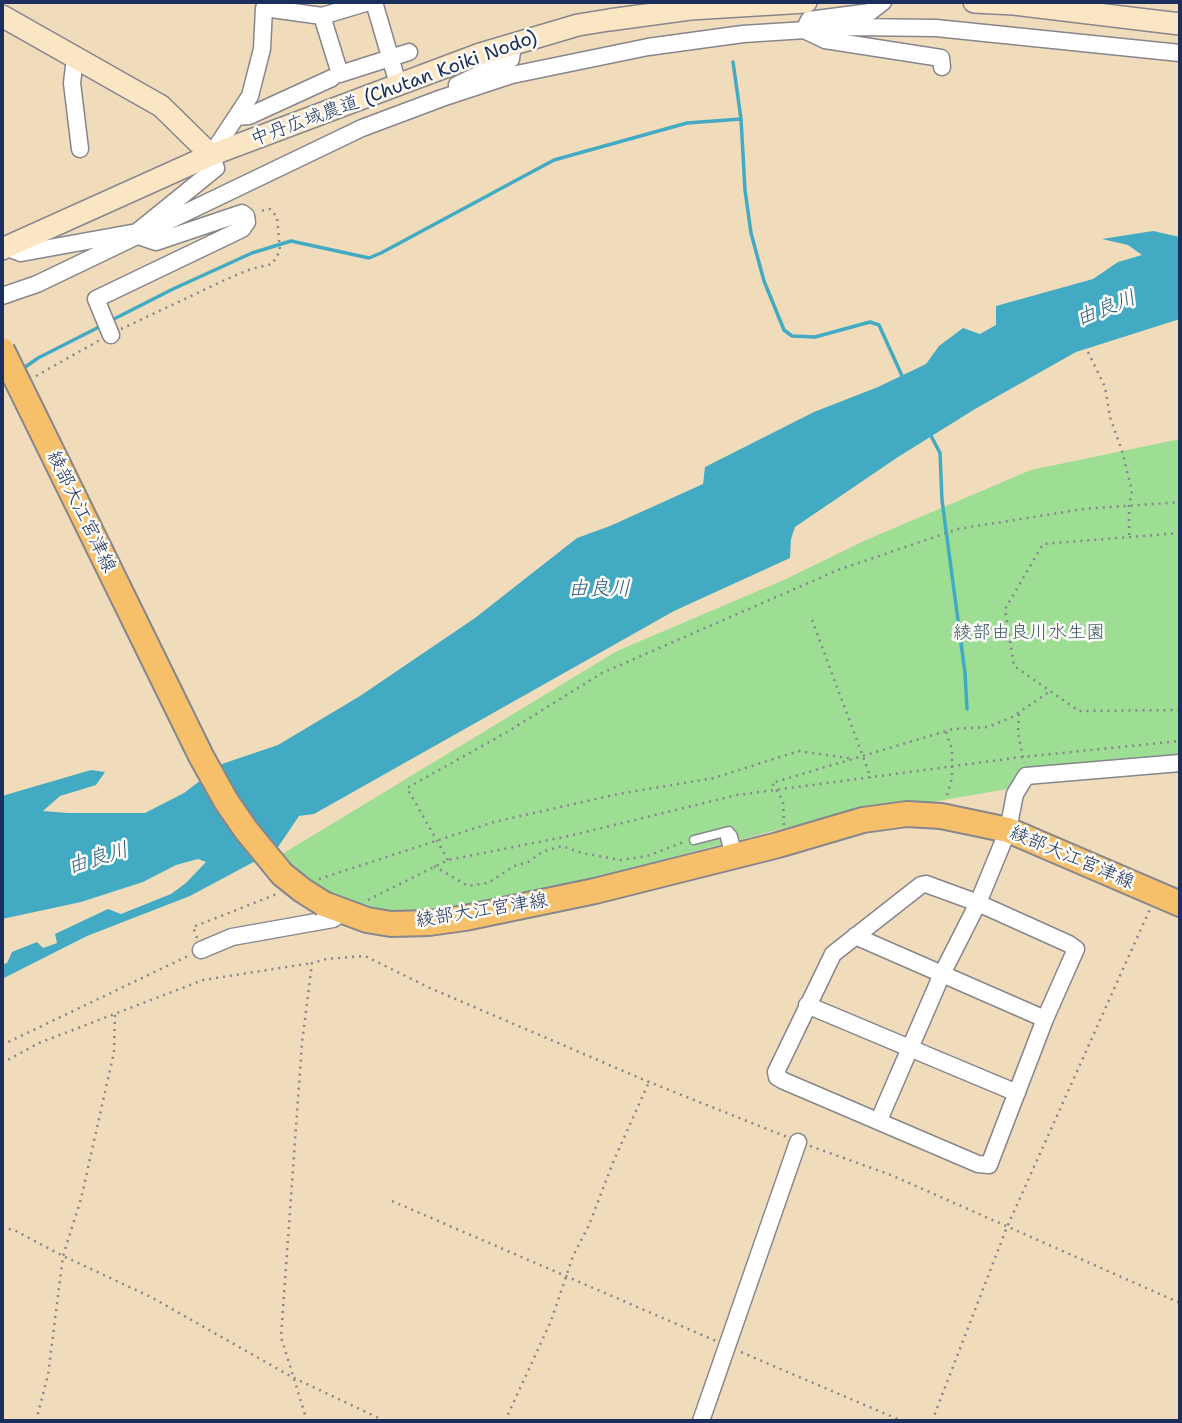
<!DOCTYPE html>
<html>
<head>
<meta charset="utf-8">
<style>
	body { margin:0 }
	#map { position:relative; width:1182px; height:1423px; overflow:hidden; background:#f0dcbb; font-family:"Shantell Sans",sans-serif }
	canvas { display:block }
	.frame { position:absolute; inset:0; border:4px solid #1b2f5e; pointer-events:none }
</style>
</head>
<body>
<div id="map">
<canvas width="1182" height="1423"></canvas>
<div class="frame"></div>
</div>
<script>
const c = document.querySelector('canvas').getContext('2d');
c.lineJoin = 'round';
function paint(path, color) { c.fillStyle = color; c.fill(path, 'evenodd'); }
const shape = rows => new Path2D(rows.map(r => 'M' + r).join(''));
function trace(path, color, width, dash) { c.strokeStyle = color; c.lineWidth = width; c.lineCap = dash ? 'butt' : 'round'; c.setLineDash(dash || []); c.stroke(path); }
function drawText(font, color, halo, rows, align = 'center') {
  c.font = font + ' "Shantell Sans","Klee One",sans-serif'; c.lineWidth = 5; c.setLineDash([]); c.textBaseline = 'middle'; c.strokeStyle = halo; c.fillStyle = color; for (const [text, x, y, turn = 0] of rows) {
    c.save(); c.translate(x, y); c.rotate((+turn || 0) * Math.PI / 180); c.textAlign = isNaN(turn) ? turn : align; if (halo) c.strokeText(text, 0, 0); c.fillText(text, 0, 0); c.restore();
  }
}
paint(shape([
	[1180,439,1180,773,1081,776,784,828,562,886,455,909,404,914,355,909,274,859,617,651,786,579,866,540,1031,470]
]), '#9dde94');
paint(shape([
	[1153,231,1180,237,1180,319,1076,352,975,409,898,457,795,527,791,539,790,558,674,611,314,814,299,816,276,850,190,896,87,936,2,979,2,965,7,963,12,952,37,942,43,948,57,943,55,934,108,909,121,914,171,894,186,883,206,862,198,859,176,865,143,882,81,902,2,919,2,796,91,770,105,772,96,785,60,796,43,811,68,813,145,813,184,793,222,764,278,745,360,696,475,618,577,538,610,526,703,484,705,467,814,412,878,387,926,364,939,346,963,328,980,334,996,325,996,306,1093,279,1118,262,1142,255,1128,245,1102,239]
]), '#43aac3');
trace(shape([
	[1178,2,1180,2],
	[733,62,741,119,745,190,751,233,764,281,784,330,792,336,815,337,870,322,879,325,903,378],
	[110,321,173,289,252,253,291,241,369,258,381,253,554,160,687,123,741,119],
	[21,370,38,358,103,325],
	[929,432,940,453,942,500,965,673,967,709]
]), '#43aac3', 3.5);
const lane = shape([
	[694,840,729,831,729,834]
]);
const street = shape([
	[369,2,322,16,340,74,409,52],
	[374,2,398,84],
	[883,2,870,12,809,20,804,30,825,40,941,58,942,67],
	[75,58,72,83,80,149],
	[457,85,511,59,513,44],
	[236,117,249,116,332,78],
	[5,247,21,253,137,232,216,168,211,155,250,96,262,49,264,8,322,16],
	[2,296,37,284,362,128,442,98,512,75,648,47,743,34,853,27,936,28,1180,53],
	[111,335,96,299,242,229,247,222,246,216,242,213,156,242,138,236,137,232],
	[729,837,734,856],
	[926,884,978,903,1069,944,1076,949,1045,1019,989,1165,978,1164,784,1081,777,1077,776,1072,833,954,921,885,926,884],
	[855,936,1045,1019],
	[201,950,232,937,333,919,344,912],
	[807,1005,1017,1093],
	[879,1120,942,974,978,903,1008,830,1015,794,1026,776,1180,763],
	[701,1421,798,1142]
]);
const secondary = shape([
	[974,2,1014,4,1180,24],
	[2,16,161,106,211,155],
	[2,249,211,155,480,54,578,25,609,20,690,9,806,2]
]);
const primary = shape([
	[324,904,367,920,391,924,429,923,465,918,595,891,778,845,863,820,907,814,941,816,1008,830,1180,904]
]);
trace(lane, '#86868c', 11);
trace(street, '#86868c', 19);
trace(secondary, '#86868c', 24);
trace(primary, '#86868c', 28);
trace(shape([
	[121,329,227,279,251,269,272,264,280,251,277,217,270,209,260,211],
	[1088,352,1105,387,1110,417,1122,451,1132,491,1129,506,1129,536],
	[36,376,100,340],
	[1180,533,1043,544,1005,609,1014,666,1079,711,1180,710],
	[812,620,871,778],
	[1019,714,1018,732,1024,763],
	[946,732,952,749,952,778,946,799],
	[784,825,783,801,772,783,953,729,988,727,1012,717,1049,692],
	[448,860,407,788,507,732,602,673,838,570,958,529,1083,509,1180,502],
	[434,866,468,886,488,883,514,866,528,862,542,852,562,846,582,853,621,860,647,856,684,842],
	[319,879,494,822,618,794,714,778,799,751,854,759],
	[368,900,448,860,569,836,737,795,1022,757,1180,741],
	[197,938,193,927,277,894],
	[2,1045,188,956],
	[2,1063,39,1043,203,980,312,963],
	[810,1146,891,1175,1180,1303],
	[392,1201,716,1341],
	[2,1227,16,1231,63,1256,151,1297,292,1377,385,1421],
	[741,1352,902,1421],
	[36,1421,48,1375,63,1256,81,1199,114,1052,115,1014],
	[307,1421,281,1337,302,1043,312,963,326,959,365,956,430,988,649,1082,787,1137],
	[505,1421,551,1321,573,1256,589,1225,614,1160,649,1082],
	[932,1421,1007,1227,1150,909]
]), '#86868c', 2.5, [2, 5]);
trace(lane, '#fff', 8);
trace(street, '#fff', 16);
trace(secondary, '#fbe6c4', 21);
trace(primary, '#f6c06b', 24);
const primaryBridge = shape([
	[2,350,201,756,226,801,246,830,282,874,302,890,324,904]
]);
trace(primaryBridge, '#86868c', 28, []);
trace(primaryBridge, '#f6c06b', 24);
drawText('19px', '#1b2f5e', '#fdfcf7', [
	["中丹広域農道 (Chutan Koiki Nodo)",394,89,-20],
	["綾部大江宮津線",81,512,64],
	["綾部大江宮津線",1072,858,23],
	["綾部大江宮津線",482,911,-9]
]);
drawText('19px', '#3c5b6c', '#fdfcf7', [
	["綾部由良川水生園",1029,633]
]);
drawText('italic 21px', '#2b6086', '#fdfcf7', [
	["由良川",1106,309,-21],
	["由良川",599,590],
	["由良川",98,859,-17]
]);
</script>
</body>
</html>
